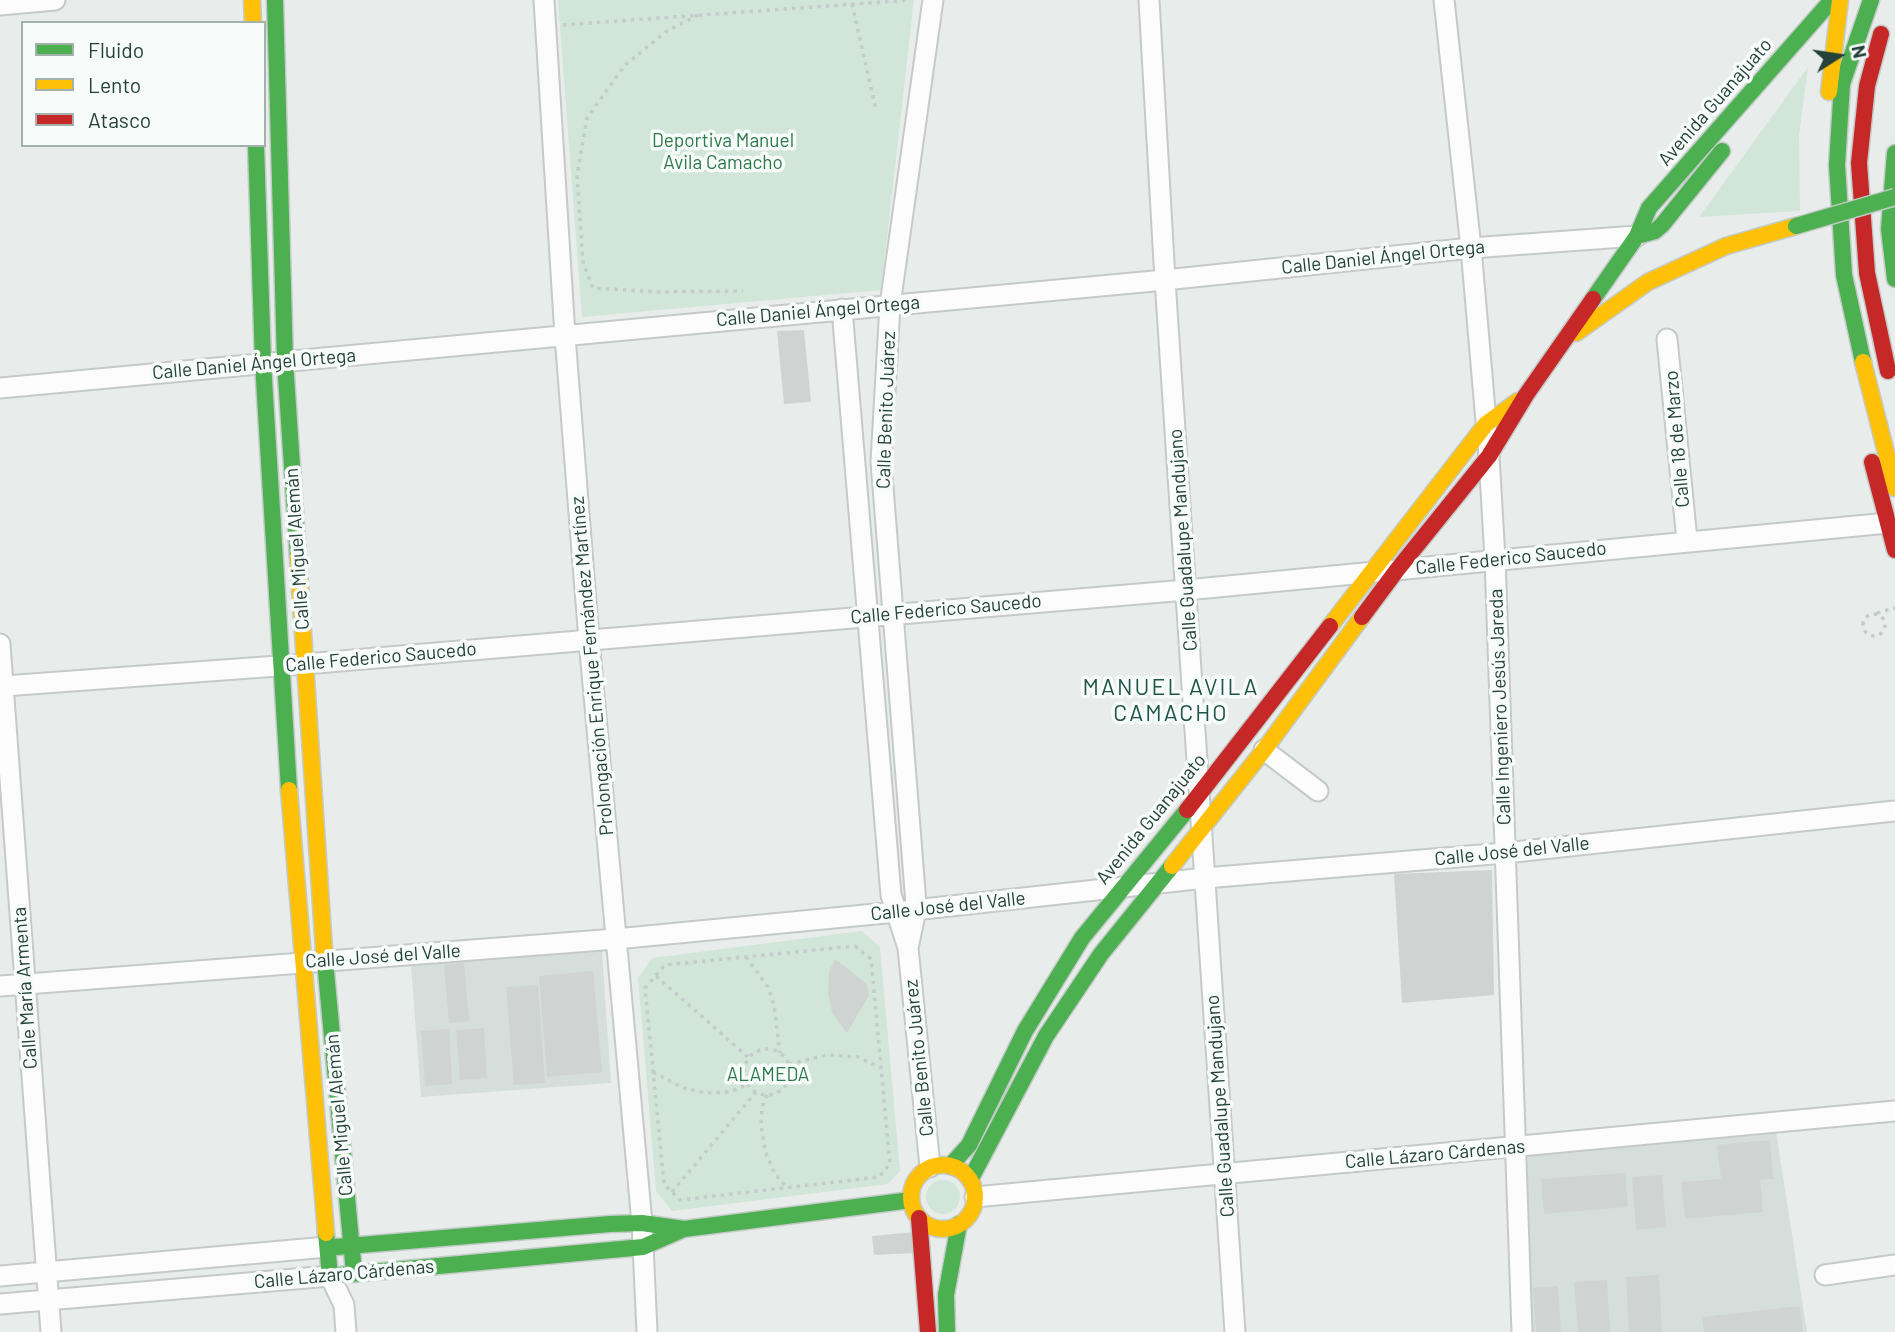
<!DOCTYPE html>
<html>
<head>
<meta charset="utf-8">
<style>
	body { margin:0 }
	#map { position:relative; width:1895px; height:1332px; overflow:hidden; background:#e8edeb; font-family:Barlow,sans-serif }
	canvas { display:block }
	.legend { position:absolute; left:21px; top:21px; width:245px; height:126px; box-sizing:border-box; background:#f7fbf9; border:2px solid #a3b1ad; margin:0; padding:9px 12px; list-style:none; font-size:21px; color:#24423a }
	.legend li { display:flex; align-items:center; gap:14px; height:35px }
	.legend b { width:35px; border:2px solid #a3b1ad }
	.north { position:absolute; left:1804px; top:21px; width:70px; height:70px; -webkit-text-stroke:5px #f7fbf9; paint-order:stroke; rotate:78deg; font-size:19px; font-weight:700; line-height:28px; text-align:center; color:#24423a }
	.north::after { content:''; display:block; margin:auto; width:24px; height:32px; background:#24423a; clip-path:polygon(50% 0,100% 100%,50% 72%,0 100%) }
</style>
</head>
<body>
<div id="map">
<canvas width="1895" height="1332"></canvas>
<ul class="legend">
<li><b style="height:9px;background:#4caf50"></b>Fluido</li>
<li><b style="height:9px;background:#ffc107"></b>Lento</li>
<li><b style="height:9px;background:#c62828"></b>Atasco</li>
</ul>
<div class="north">N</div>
</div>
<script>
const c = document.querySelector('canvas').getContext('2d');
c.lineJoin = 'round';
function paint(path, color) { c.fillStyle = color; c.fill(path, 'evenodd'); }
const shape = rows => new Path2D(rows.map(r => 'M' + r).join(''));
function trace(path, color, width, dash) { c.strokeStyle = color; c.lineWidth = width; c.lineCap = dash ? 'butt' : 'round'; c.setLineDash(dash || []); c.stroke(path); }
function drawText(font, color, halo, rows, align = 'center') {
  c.font = font + ' Barlow,sans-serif'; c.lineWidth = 7; c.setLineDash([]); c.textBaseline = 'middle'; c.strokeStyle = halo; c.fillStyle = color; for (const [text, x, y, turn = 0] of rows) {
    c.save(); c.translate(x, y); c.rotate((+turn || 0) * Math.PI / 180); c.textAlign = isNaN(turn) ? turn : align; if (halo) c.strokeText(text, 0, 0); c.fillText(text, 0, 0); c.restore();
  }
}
paint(shape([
	[602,951,611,1083,421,1097,411,965],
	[1776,1131,1807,1332,1531,1332,1523,1154]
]), '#d6dedb');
paint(shape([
	[558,0,914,0,881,290,582,317],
	[1808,67,1799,135,1800,211,1699,217],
	[862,931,880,947,900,1171,888,1184,672,1211,656,1191,638,978,652,958],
	'926 1197a17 17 0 1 1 34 0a17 17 0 1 1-34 0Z'
]), '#d1e6d8');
paint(shape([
	[804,330,811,402,784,404,777,331],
	[1492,870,1494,995,1402,1003,1394,874],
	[835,959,867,984,869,995,847,1033,832,1012,828,993,829,972],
	[464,963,469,1021,449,1023,444,965],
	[593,971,602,1072,547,1077,539,976],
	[538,985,545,1083,514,1085,506,987],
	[484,1028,487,1078,460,1080,456,1030],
	[449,1029,452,1084,425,1086,421,1031],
	[1770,1140,1773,1179,1760,1180,1763,1212,1685,1219,1681,1182,1721,1179,1717,1145],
	[1625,1173,1628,1207,1544,1214,1541,1179],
	[1662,1175,1666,1227,1636,1230,1632,1177],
	[915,1232,917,1253,874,1255,872,1236],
	[1659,1275,1662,1332,1629,1332,1626,1277],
	[1607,1280,1610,1332,1578,1332,1574,1282],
	[1558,1286,1561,1332,1536,1332,1533,1288],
	[1800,1306,1803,1332,1704,1332,1702,1317]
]), '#cfd4d2');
const street = shape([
	[544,0,565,336,589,640,642,1223,647,1332],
	[1149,0,1165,280,1235,1332],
	[1444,0,1471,248,1489,456,1495,559,1522,1332],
	[0,5,55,0],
	[842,309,891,895,908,948,930,1167],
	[1667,339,1687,540],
	[0,388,1165,280,1471,248,1637,236],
	[0,644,51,1332],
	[4,686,305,664,1186,590,1888,523],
	[1264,750,1318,791],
	[908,948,916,910,915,891,881,462,890,305,933,0],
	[0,986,616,939,896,912,1205,878,1505,853,1895,811],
	[975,1197,1895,1111],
	[1825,1275,1895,1265],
	[0,1276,327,1247],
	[0,1304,330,1276,344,1305,346,1332]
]);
const fast = shape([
	[275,0,285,361,298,557],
	[256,145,263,363,289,790],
	[1895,153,1889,229,1895,279],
	[1637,236,1655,231,1662,225,1722,151],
	[1593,299,1637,236,1649,208,1832,0],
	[1863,362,1844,275,1837,165,1842,84,1871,0],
	[324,950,354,1273],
	[950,1166,969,1145,1025,1031,1082,938,1187,810],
	[970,1180,1046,1036,1101,954,1172,866],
	[326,1233,330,1276,643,1247,684,1229],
	[336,1247,610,1224,642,1223,684,1229,911,1200],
	[947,1332,946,1295,959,1224]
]);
const slow = shape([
	[252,0,253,23],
	[1829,92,1840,0],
	[1576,333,1648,282,1726,246,1796,226],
	[1863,362,1895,488],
	[298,557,324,950],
	[1330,626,1486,424,1518,401],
	[289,790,326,1233],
	[1172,866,1264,750,1362,617],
	'911 1197a32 32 0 1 1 64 0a32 32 0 1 1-64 0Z'
]);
const jam = shape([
	[1881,34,1867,86,1859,163,1867,273,1888,371],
	[1872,462,1895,550],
	[1362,617,1397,570,1489,456,1526,395,1593,299],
	[1187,810,1330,626],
	[919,1218,928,1332]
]);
trace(street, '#c5cac8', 23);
trace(fast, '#c3cbc8', 19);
trace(slow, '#c3cbc8', 19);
trace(jam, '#c3cbc8', 19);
trace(shape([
	[852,4,876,110],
	[698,15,667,31,625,65,587,118,577,175,583,262,593,288,658,292,743,291],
	[563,25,910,0],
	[1877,613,1895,608],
	'1863 625a11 11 0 1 1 22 0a11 11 0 1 1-22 0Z',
	[855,946,871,959,890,1164,879,1177,680,1200,664,1184,645,988,665,965,855,946],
	[746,957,768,987,774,1005,780,1053],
	[656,976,749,1058],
	'744 1072a23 23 0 1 1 46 0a23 23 0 1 1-46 0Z',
	[789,1064,827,1055,858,1057,881,1068],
	[653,1072,683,1088,706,1093,730,1092,748,1084],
	[767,1095,762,1107,761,1125,765,1151,775,1174,786,1187],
	[672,1192,756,1092]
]), '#c3ccca', 3.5, [3.5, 5]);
trace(street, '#fcfcfc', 19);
trace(fast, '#4caf50', 16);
trace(slow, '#ffc107', 16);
trace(jam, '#c62828', 16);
const fastBridge = shape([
	[1796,226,1895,197]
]);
trace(fastBridge, '#c3cbc8', 19, []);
trace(fastBridge, '#4caf50', 16);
drawText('19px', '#24423a', '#f7fbf9', [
	["Avenida Guanajuato",1715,102,-49],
	["Calle Daniel Ángel Ortega",1383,257,-6],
	["Calle Daniel Ángel Ortega",818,311,-5],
	["Calle Daniel Ángel Ortega",254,364,-5],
	["Calle Benito Juárez",886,410,-88],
	["Calle 18 de Marzo",1677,439,-95],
	["Calle Guadalupe Mandujano",1183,540,-94],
	["Calle Miguel Alemán",297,549,-94],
	["Calle Federico Saucedo",1511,558,-6],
	["Calle Federico Saucedo",946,609,-5],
	["Calle Federico Saucedo",381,657,-5],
	["Prolongación Enrique Fernández Martínez",592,666,-95],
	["Calle Ingeniero Jesús Jareda",1500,707,-92],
	["Avenida Guanajuato",1151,819,-51],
	["Calle José del Valle",1512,851,-6],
	["Calle José del Valle",948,906,-6],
	["Calle José del Valle",383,956,-4],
	["Calle María Armenta",25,988,-94],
	["Calle Benito Juárez",919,1058,-96],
	["Calle Guadalupe Mandujano",1220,1106,-94],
	["Calle Miguel Alemán",339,1115,-95],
	["Calle Lázaro Cárdenas",1435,1154,-5],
	["Calle Lázaro Cárdenas",344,1274,-5]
]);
drawText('19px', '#2d7a4b', '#f7fbf9', [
	["Deportiva Manuel",723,141],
	["Avila Camacho",723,163],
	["ALAMEDA",768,1075]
]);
c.letterSpacing = '2px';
drawText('23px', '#1f5548', '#f7fbf9', [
	["MANUEL AVILA",1171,687],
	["CAMACHO",1171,713]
]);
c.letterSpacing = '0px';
</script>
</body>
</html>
